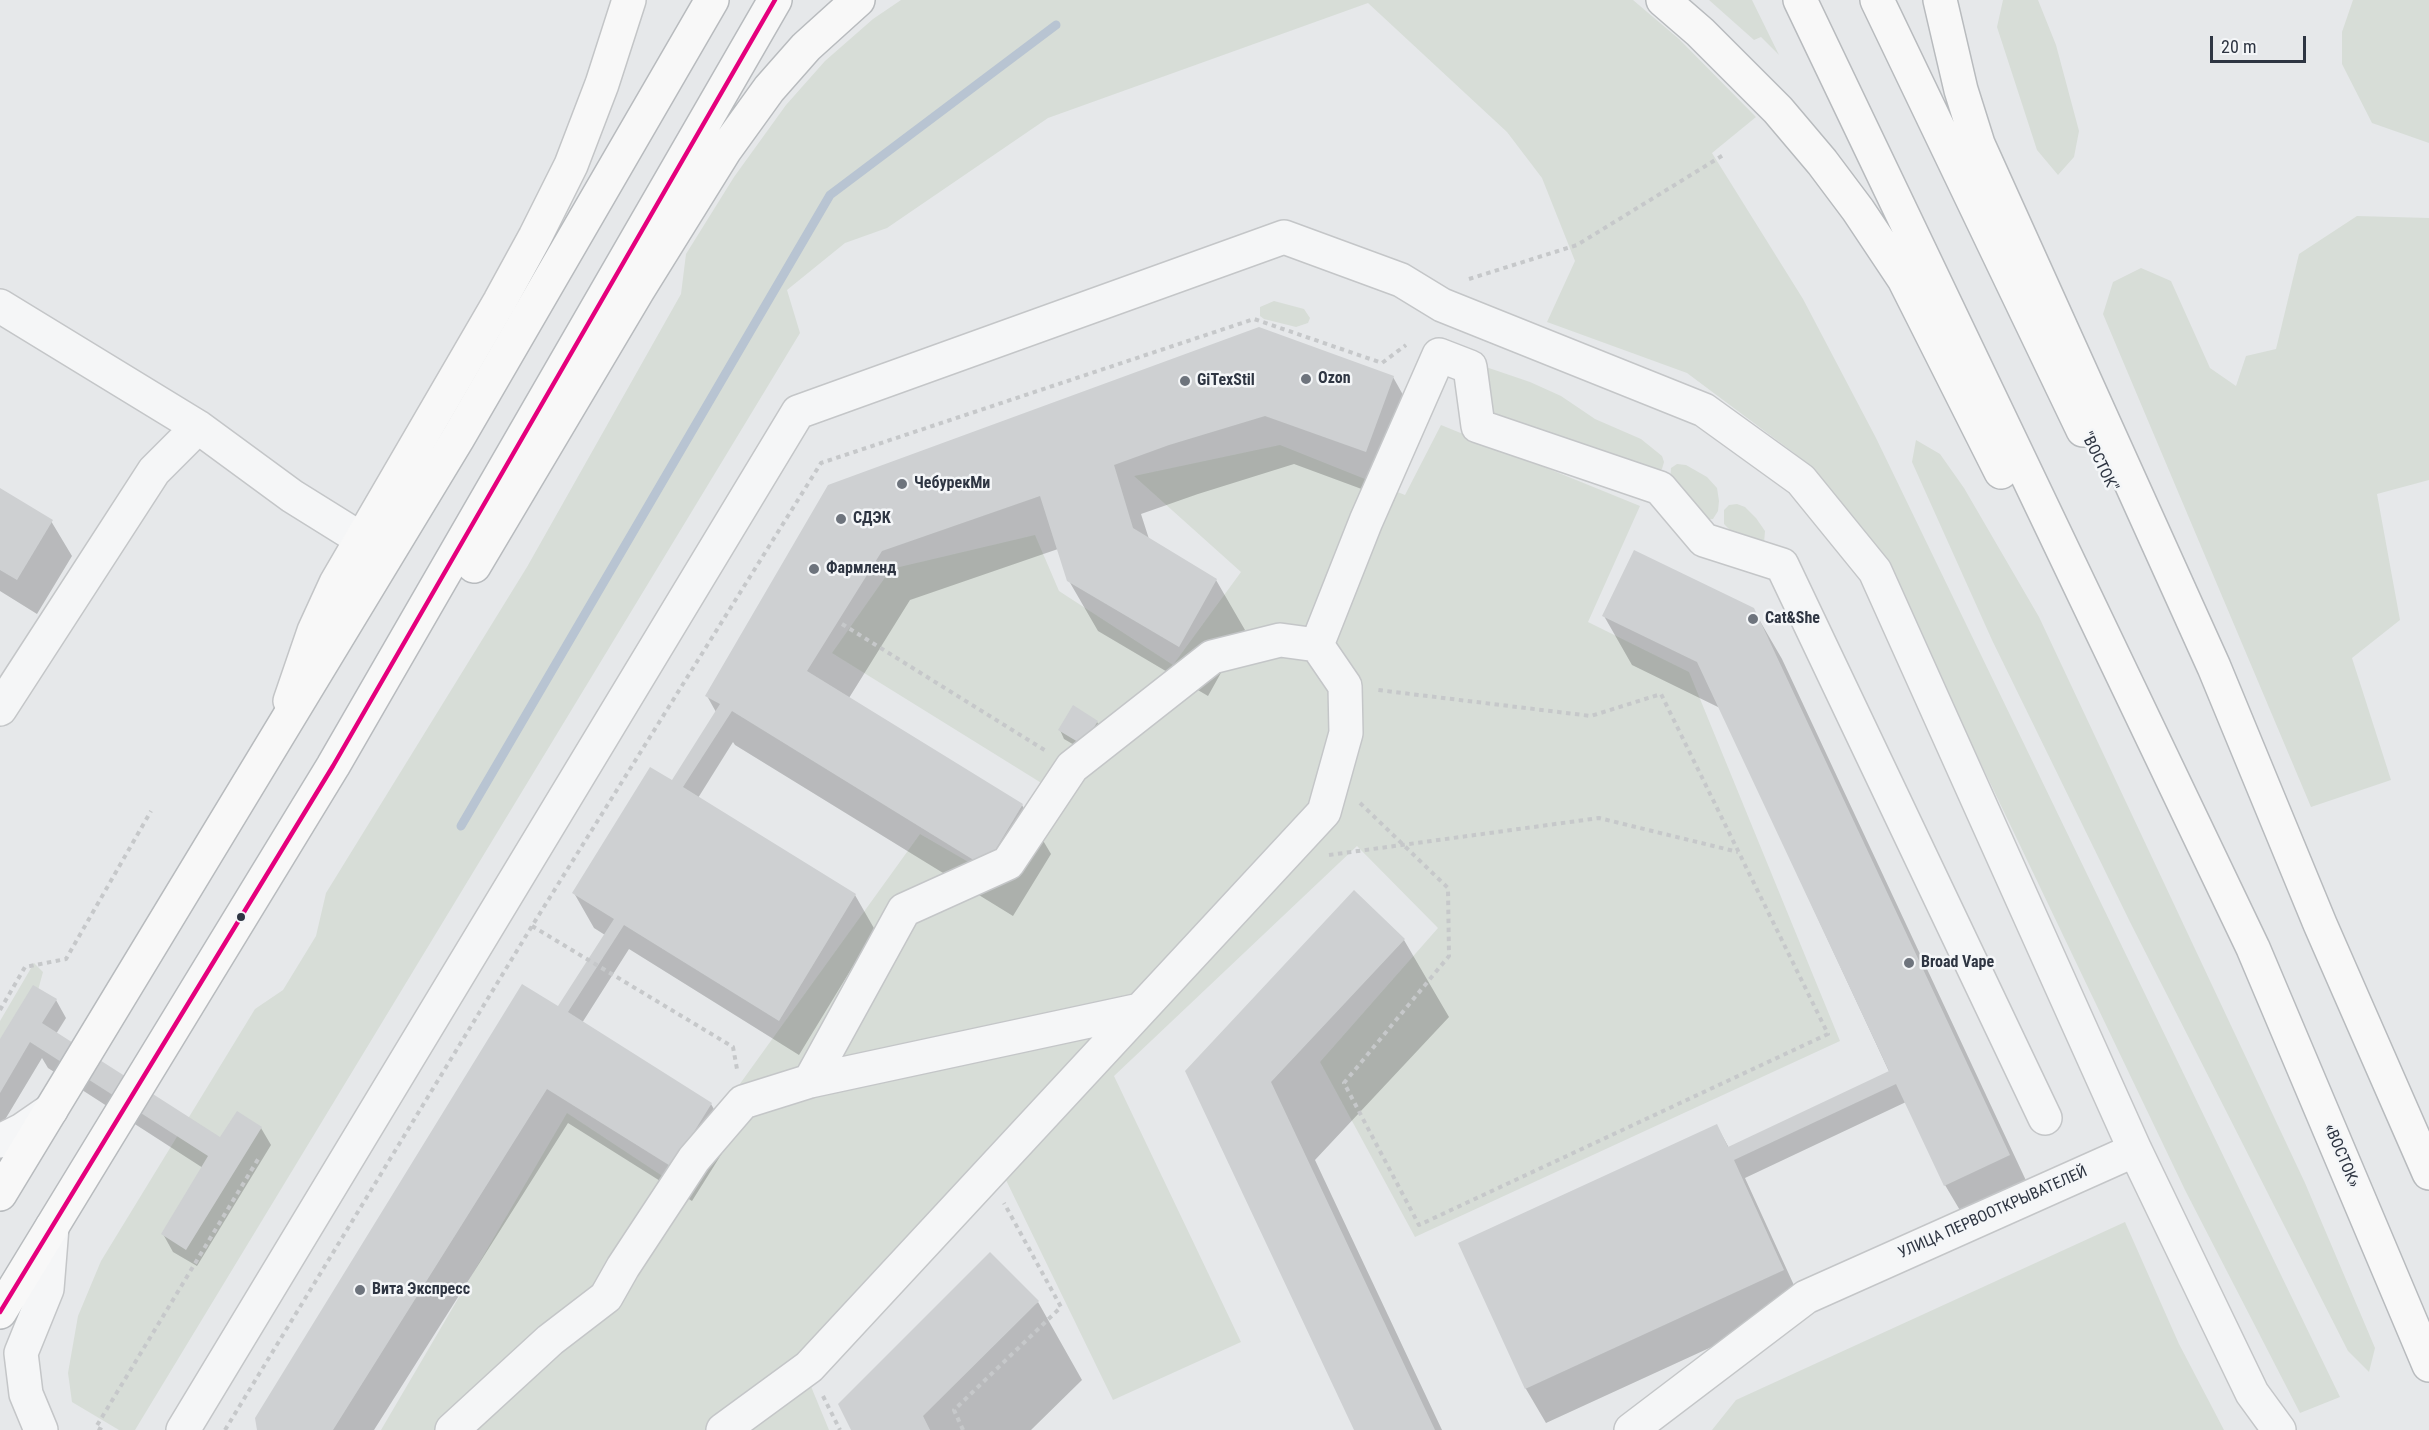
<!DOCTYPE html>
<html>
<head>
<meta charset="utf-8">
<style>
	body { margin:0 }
	#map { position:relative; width:2429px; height:1430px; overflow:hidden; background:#e6e8ea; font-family:"Roboto Condensed",sans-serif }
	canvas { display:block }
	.scale { position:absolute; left:2210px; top:36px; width:96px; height:27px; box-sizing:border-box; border:3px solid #2e3542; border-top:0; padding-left:8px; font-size:18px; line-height:21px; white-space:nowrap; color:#2e3542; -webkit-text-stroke:4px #f4f6f8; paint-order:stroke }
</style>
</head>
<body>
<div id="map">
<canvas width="2429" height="1430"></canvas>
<div class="scale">20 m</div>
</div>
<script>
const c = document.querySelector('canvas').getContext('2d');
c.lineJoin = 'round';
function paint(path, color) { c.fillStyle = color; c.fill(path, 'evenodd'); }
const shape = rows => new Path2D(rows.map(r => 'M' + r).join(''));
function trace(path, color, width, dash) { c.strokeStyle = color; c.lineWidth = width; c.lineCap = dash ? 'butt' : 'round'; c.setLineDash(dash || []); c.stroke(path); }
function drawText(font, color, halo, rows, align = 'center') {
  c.font = font + ' "Roboto Condensed",sans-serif'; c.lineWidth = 5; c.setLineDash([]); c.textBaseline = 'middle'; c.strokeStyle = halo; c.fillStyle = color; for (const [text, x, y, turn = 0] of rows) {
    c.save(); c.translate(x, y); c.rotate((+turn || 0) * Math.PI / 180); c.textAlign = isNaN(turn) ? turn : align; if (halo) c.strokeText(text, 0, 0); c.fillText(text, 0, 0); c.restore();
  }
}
paint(shape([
	[901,0,1633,0,1679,39,1756,117,1712,153,1803,299,1876,438,2340,1397,2300,1413,2185,1190,1882,557,1794,453,1687,373,1547,322,1575,261,1542,178,1507,132,1368,3,1048,118,887,228,845,243,787,290,800,333,135,1430,119,1430,72,1402,68,1373,78,1316,101,1261,255,1009,283,990,316,936,326,893,527,567,681,294,686,254,734,177,786,105,825,61,873,19],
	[1709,0,1752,0,1779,55,1761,37,1754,40],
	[2003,0,2038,0,2056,45,2079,131,2074,157,2058,175,2037,150,1997,27],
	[2353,0,2429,0,2429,143,2372,123,2342,64,2342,32],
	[2357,216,2429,218,2429,480,2377,494,2400,620,2352,658,2391,780,2311,807,2103,314,2113,282,2141,268,2171,281,2210,368,2236,386,2246,356,2276,349,2299,254],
	[1274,301,1304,309,1310,318,1308,323,1296,327,1264,319,1260,316,1260,307],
	[1480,365,1530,382,1561,396,1595,419,1641,439,1662,456,1664,462,1662,469,1658,471,1495,423],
	[1441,425,1640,506,1588,622,1689,672,1840,1041,1415,1237,1320,1062,1438,928,1357,846,1114,1076,1241,1342,1113,1400,1005,1178,810,1384,829,1430,381,1430,567,1113,667,1179,729,1099,920,834,984,871,1043,784,832,653,891,569,1035,535,1059,591,1173,665,1241,572,1134,476,1280,445,1405,495],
	[1916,440,1940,454,1964,488,2039,617,2305,1183,2375,1348,2369,1372,2348,1351,2130,922,1992,640,1912,462],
	[1677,464,1686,465,1707,477,1717,488,1719,501,1718,511,1713,519,1706,520,1670,483,1671,468],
	[1737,504,1745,507,1756,518,1765,531,1764,543,1738,538,1724,524,1724,510,1729,505],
	[34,963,43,972,26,1034,0,1078,0,1021],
	[2125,1222,2179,1344,2224,1430,1712,1430,1736,1400]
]), '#d7ddd7');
paint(shape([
	[1393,377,1421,427,1394,501,1294,464,1198,494,1141,514,1149,539,1216,580,1245,630,1208,696,1098,631,1069,581,1058,549,910,600,849,698,1022,805,1051,854,1013,916,735,745,733,742,698,798,855,895,875,930,799,1055,629,949,582,1023,711,1104,731,1139,692,1201,568,1123,374,1430,259,1430,562,1011,605,935,594,928,574,893,676,785,716,712,707,696,829,486],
	[0,490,51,521,72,556,37,614,0,591],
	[1753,609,1782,659,2037,1204,1974,1234,1945,1185,1906,1102,1745,1178,1803,1305,1546,1423,1526,1389,1460,1244,1717,1126,1729,1148,1893,1080,1720,708,1632,665,1604,616],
	[1097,722,1102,730,1088,753,1064,739,1060,730],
	[1354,892,1404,940,1449,1017,1315,1160,1442,1430,1356,1430,1187,1071],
	[56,1000,66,1018,56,1034,219,1138,261,1128,271,1145,197,1266,173,1252,163,1234,203,1168,48,1068,42,1058,0,1128,0,1042],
	[1038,1302,1082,1380,1031,1430,852,1430]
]), '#0003');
trace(shape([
	[461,826,830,195,1056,25]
]), '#b8c4d2', 9);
paint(shape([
	[1259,327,1394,376,1366,452,1265,416,1169,445,1114,465,1133,528,1217,579,1179,647,1067,581,1040,496,882,551,807,671,1023,804,985,867,732,711,683,787,856,894,779,1021,624,925,568,1012,712,1103,672,1167,547,1089,333,1430,257,1430,255,1418,522,984,558,1006,614,919,572,893,650,767,672,780,720,704,705,696,828,485],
	[0,488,53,520,17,580,0,570],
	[1634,550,1754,608,2010,1155,1944,1186,1896,1084,1734,1160,1784,1270,1525,1389,1458,1243,1717,1124,1728,1147,1889,1071,1697,662,1602,616],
	[1073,705,1098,721,1083,745,1058,730],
	[1354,890,1405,939,1271,1082,1435,1430,1354,1430,1185,1071],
	[33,985,57,999,42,1023,220,1137,237,1111,262,1127,186,1250,161,1234,208,1156,30,1042,0,1093,0,1039],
	[990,1252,1039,1301,923,1416,930,1430,851,1430,838,1404]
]), '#ced0d2');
const minor = shape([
	[0,306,198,427,292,496,361,539,374,537,388,527],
	[1317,645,1366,521,1439,355,1470,367,1478,426,1660,488,1704,540,1782,565,2045,1118],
	[0,709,154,471,198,427],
	[810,1081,1140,1010],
	[0,1141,22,1130,51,1110],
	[41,1430,26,1394,21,1353,47,1289,52,1227],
	[183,1430,798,412,1284,237,1401,280,1442,305,1704,410,1801,480,1875,571,2135,1150,2252,1393,2279,1430],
	[452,1430,550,1340,606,1297,623,1267,694,1159,743,1102,810,1081,904,910,1008,863,1072,767,1212,657,1280,640,1317,645,1345,686,1346,733,1324,812,809,1367,723,1430],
	[1631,1430,1806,1297,2135,1150]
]);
const major = shape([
	[290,701,314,631,336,583,500,301,535,237,571,165,602,84,629,0]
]);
const highway = shape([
	[1663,0,1700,32,1778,110,1822,162,1858,210,1904,279,2001,472],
	[1800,0,2253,948,2429,1365],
	[1877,0,2083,430],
	[1940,0,1961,90,1978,144,2214,667,2320,924,2429,1173],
	[474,566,638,290,725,150,769,89,806,47,858,0],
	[0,1194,458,438,712,0],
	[0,1312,333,766,775,0]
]);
trace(minor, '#c4c6c8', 36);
trace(major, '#c3c5c7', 36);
trace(highway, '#b8bbbe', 36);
trace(shape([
	[1469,279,1577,245,1725,154],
	[842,624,1046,751],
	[1360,803,1448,888,1449,956,1344,1083,1419,1225,1828,1034,1661,694,1591,716,1378,690],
	[1329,855,1599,818,1738,852],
	[532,926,733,1047,737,1069],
	[0,1010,25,967,66,959,151,811],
	[823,1396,840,1430],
	[102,1430,96,1427,260,1156],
	[225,1430,532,926,821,463,1254,319,1382,363,1406,345],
	[963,1430,954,1410,1061,1307,1004,1203]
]), '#c6c8ca', 4, [4.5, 4.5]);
trace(minor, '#f5f6f7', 33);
trace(major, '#f8f8f8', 33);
trace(highway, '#f8f8f8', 33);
trace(shape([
	[0,1312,333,766,775,0]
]), '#e5007d', 4.5);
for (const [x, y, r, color] of [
	[1306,379,6,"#6e747d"],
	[1185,381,6,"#6e747d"],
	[902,484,6,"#6e747d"],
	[841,519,6,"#6e747d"],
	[814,569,6,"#6e747d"],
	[1753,619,6,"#6e747d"],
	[241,917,5,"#2e3542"],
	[1909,963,6,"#6e747d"],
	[360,1290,6,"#6e747d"]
]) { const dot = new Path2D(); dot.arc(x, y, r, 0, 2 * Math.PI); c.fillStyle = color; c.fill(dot); trace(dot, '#f4f6f8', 2); }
drawText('bold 16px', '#2e3542', '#f4f6f8', [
	["Ozon",1318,379],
	["GiTexStil",1197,381],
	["ЧебурекМи",914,484],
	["СДЭК",853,519],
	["Фармленд",826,569],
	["Cat&She",1765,619],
	["Broad Vape",1921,963],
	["Вита Экспресс",372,1290]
], 'left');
drawText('16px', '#2e3542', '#f4f6f8', [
	["\"ВОСТОК\"",2099,462,64],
	["«ВОСТОК»",2341,1156,67],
	["УЛИЦА ПЕРВООТКРЫВАТЕЛЕЙ",1993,1213,-24]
]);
</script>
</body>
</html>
